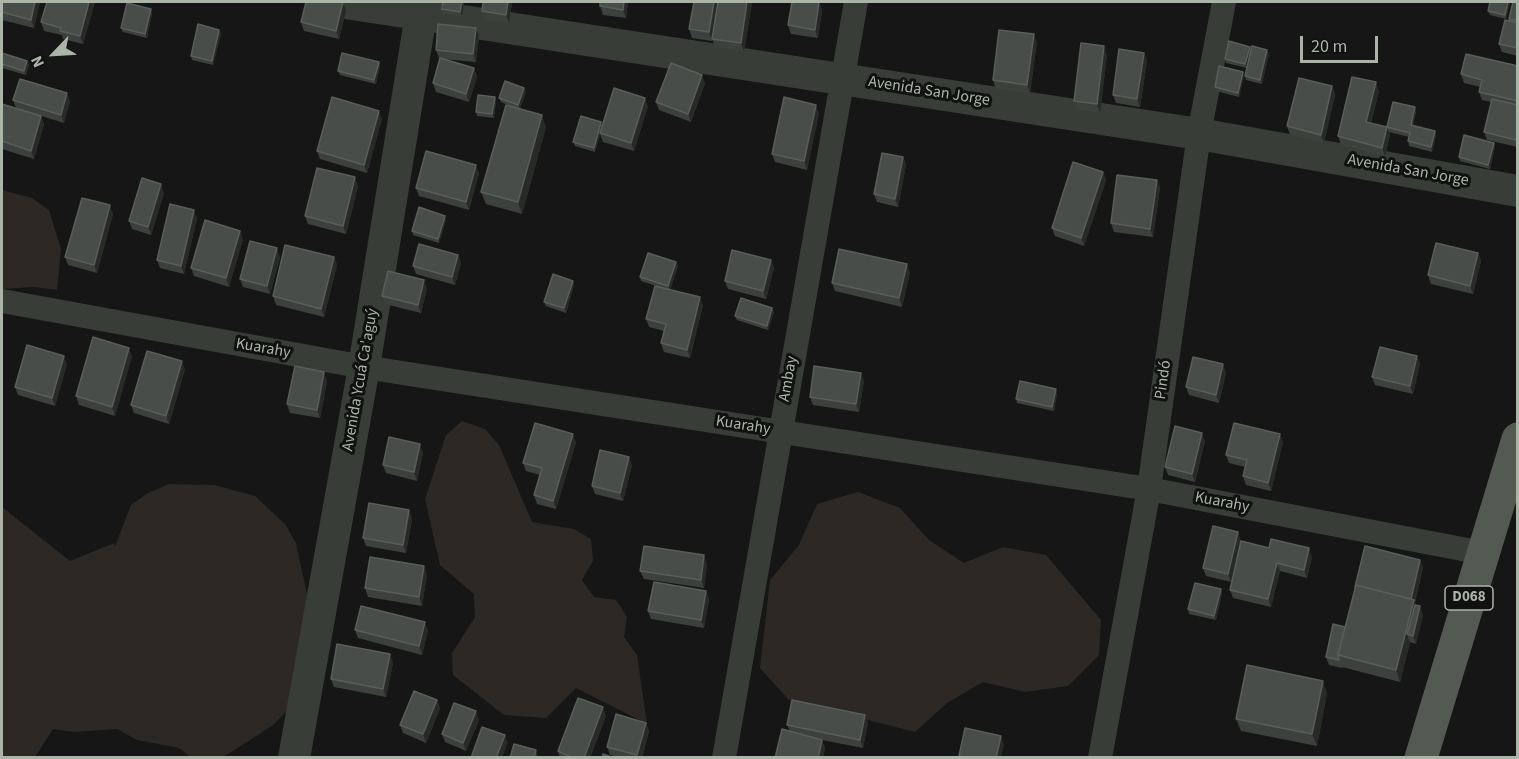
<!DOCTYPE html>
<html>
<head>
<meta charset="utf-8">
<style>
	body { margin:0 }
	#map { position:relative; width:1519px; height:759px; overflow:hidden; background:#151615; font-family:"Source Sans 3",sans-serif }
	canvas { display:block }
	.frame { position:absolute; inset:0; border:3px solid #aab5a8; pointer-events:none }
	.north { position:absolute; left:24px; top:24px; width:60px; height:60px; -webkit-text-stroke:4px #101110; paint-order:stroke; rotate:245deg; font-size:16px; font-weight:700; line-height:24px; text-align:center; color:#aab5a8 }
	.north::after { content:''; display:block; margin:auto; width:21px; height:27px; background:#aab5a8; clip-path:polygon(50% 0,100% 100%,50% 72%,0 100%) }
	.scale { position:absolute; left:1300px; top:36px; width:78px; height:27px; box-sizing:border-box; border:3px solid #aab5a8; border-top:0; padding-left:8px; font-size:18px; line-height:21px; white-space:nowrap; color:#aab5a8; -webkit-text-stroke:4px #101110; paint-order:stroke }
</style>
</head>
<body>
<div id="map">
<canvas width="1519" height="759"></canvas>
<div class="frame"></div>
<div class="north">N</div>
<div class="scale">20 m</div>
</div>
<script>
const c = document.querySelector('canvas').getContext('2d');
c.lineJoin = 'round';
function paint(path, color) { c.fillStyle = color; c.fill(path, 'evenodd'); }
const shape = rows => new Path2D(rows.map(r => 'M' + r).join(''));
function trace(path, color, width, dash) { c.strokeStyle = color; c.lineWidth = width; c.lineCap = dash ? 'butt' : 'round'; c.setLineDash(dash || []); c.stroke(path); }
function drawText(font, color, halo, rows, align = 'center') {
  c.font = font + ' "Source Sans 3",sans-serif'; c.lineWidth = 6; c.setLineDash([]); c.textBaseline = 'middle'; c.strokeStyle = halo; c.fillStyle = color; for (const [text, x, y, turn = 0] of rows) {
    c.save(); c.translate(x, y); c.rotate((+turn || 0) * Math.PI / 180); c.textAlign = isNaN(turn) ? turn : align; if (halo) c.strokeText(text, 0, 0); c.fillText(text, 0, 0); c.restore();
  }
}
paint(shape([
	[2,190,32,198,49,210,61,249,57,290,34,287,2,289],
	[462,421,485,429,499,445,532,522,574,529,591,539,593,561,582,580,594,597,616,600,627,617,624,637,637,655,647,724,576,688,546,718,504,715,453,675,452,653,475,617,474,594,440,565,425,499,446,435],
	[169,484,214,485,255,496,285,524,296,543,310,608,287,711,272,726,223,757,191,757,179,748,137,740,117,729,74,732,53,729,35,757,2,757,2,507,70,561,114,543,115,546,131,505,148,493],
	[858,492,900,508,929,540,964,563,1003,547,1046,555,1101,620,1099,655,1068,686,1025,692,983,682,947,703,915,732,789,700,760,668,770,580,799,545,817,504]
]), '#2e2825');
trace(shape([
	[2,301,364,367,1149,489,1483,553],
	[724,758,856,2],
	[1100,758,1149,489,1199,134,1224,2]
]), '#383d38', 24);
trace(shape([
	[339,2,1199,134,1518,191],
	[294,758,364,367,423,2]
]), '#383d38', 32);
trace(shape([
	[1421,758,1518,439]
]), '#535a52', 33);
paint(shape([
	[40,2,34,28,2,20,2,3],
	[47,2,95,2,83,44,63,39,62,35,44,31,41,22],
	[343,2,346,11,339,39,304,31,301,22],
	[464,2,462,16,443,14,442,9],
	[512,2,509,23,485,20,482,11],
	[600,2,628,2,626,18,603,15,600,6],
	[694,2,752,2,744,52,715,47,712,39,712,41,692,38,689,29],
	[819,2,822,10,818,38,791,34,788,25],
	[1490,2,1510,2,1506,19,1490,15,1488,11],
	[1518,2,1518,56,1502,52,1499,44,1509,21,1509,19],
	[152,13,147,38,123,32,121,28],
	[219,30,221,34,213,65,192,60,191,56],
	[479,36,476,62,442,59,474,68,477,77,469,102,436,92,433,83,440,58,439,58,436,50],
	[1037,42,1030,93,996,89,993,80],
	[1250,47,1247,68,1226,63,1225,59],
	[2,53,27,61,29,65,26,75,2,68],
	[1144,53,1147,61,1140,107,1116,103,1113,95],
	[1269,54,1262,84,1246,80,1245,76],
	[1107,55,1100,113,1077,109,1074,101],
	[379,62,380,66,376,84,340,75,338,71],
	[1518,66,1518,147,1487,140,1484,132,1491,102,1482,100,1479,92,1481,87,1464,83,1461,74],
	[1244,76,1239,97,1216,91,1215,87],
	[705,83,691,122,659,110,656,102],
	[1332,86,1335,95,1324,143,1290,135,1287,126],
	[524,88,526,92,520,108,546,127,522,214,486,204,481,192,513,107,501,102,499,98],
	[1379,91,1371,123,1387,127,1416,111,1413,126,1435,131,1436,135,1432,152,1409,146,1408,141,1409,137,1389,132,1390,135,1385,156,1341,145,1338,136],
	[495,97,496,101,494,118,477,116,476,112],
	[13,100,70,101,64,123,16,108],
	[2,104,41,116,44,124,34,159,2,149],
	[648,106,634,151,603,142,600,134,595,152,575,146,573,142,601,122,602,126],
	[819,113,807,170,775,162,772,154],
	[382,119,367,173,320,159,317,151],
	[1494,143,1495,147,1490,169,1460,161,1459,157],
	[903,157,906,165,898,207,877,202,874,194],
	[1103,172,1106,180,1084,246,1055,236,1052,228],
	[479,173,469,210,419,196,416,188],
	[1157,180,1160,188,1153,237,1114,232,1111,223],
	[358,186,346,234,308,224,305,216],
	[164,193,151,235,132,229,129,221],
	[113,214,97,273,68,265,65,257],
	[197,218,184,274,160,268,157,260],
	[446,220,439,243,413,235,412,231],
	[243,239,229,287,194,276,191,268],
	[1478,253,1481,261,1473,294,1431,284,1428,275],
	[458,255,461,263,455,285,416,274,413,266],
	[280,257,270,294,243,287,240,279],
	[334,257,337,265,324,317,276,305,273,296],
	[771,260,774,268,766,299,728,289,725,281],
	[676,262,678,266,670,290,703,305,690,358,664,352,661,343,664,331,649,327,646,319,656,286,641,281,640,277],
	[910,272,902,307,835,291,832,283],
	[573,281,574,285,566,313,546,306,544,302],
	[427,288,421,313,385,304,382,296],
	[772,308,774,312,768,330,737,320,735,316],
	[132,356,115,416,79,405,76,396],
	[1417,356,1420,364,1413,394,1375,385,1372,377],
	[67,364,55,406,18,395,15,387],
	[185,369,169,424,134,413,131,405],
	[1226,373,1219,403,1189,395,1186,387],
	[327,381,320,418,290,413,287,404],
	[864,381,859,412,813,405,810,397],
	[1057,393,1054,411,1017,403,1016,399],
	[1205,441,1195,482,1168,475,1165,467],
	[576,442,556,509,537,504,534,495,540,475,526,471,523,463],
	[1283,442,1271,491,1246,485,1243,476,1245,467,1229,463,1226,455],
	[423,453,417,481,386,473,383,465],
	[632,465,623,501,595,494,592,486],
	[409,510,412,519,406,553,366,546,363,538],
	[1241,541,1231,582,1206,576,1203,568],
	[1269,548,1312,557,1307,578,1280,571,1271,607,1233,598,1230,590],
	[1420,560,1423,568,1415,603,1423,615,1416,644,1410,642,1400,682,1342,667,1342,668,1329,665,1326,657,1345,627],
	[707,564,704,588,644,579,640,571],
	[427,574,422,606,368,597,365,588],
	[706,591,709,599,704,628,651,619,648,611],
	[1222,593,1216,620,1189,614,1188,609],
	[355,630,428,630,422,655,358,638],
	[390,654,393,663,386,697,334,687,331,679],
	[1327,693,1317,746,1241,731,1236,719],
	[437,700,440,708,426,743,403,733,400,725],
	[606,716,590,758,560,758,558,751],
	[479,720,466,751,445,742,442,734],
	[646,723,649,731,642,758,621,758,610,755,607,747],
	[868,723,863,748,822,740,825,748,823,758,775,758,790,731,787,725]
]), '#3d413d');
paint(shape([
	[35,2,40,2,34,28,31,20],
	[89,2,95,2,83,44,80,36],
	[343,2,346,11,339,39,336,31],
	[462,2,464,2,462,16,460,12],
	[508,2,512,2,509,23,506,15],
	[624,2,628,2,626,18,623,10],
	[714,2,718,2,712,41,709,32],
	[747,2,752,2,744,52,741,43],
	[819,2,822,10,818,38,815,30],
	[1508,2,1510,2,1506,19,1505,15],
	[151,9,152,13,147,38,145,34],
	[476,28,479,36,476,62,473,54],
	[219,30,221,34,213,65,212,61],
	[1034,34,1037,42,1030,93,1027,85],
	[1104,46,1107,55,1100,113,1097,104],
	[1250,47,1251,51,1247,68,1245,64],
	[1267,50,1269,54,1262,84,1260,80],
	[1144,53,1147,61,1140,107,1137,99],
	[27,61,29,65,26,75,24,71],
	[379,62,380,66,376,84,374,80],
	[474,68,477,77,469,102,466,94],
	[1243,72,1244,76,1239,97,1238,93],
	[702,75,705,83,691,122,688,114],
	[1376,82,1379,91,1369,130,1366,122],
	[1332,86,1335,95,1324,143,1321,135],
	[524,88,526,92,520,109,518,105],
	[67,93,70,101,64,123,61,115],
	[495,97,496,101,494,118,492,114],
	[645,98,648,106,634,151,631,143],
	[816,105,819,113,807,170,804,161],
	[1415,107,1416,111,1412,129,1411,125],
	[379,111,382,119,367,173,364,165],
	[542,115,546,127,522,214,518,202],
	[41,116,44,124,34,159,31,151],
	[601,122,603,126,595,152,594,148],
	[1387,127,1390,135,1385,156,1382,148],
	[1435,131,1436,135,1432,152,1431,147],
	[1494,143,1495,147,1490,169,1488,165],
	[903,157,906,165,898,207,895,199],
	[476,165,479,173,469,210,466,202],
	[1103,172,1106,180,1084,246,1081,238],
	[355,177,358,186,346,234,343,226],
	[1157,180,1160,188,1153,237,1150,229],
	[161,184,164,193,151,235,148,227],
	[110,205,113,214,97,273,94,265],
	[194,210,197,218,184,274,181,266],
	[445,216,446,220,439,243,438,239],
	[240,231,243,239,229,287,226,278],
	[277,248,280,257,270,294,267,286],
	[1478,253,1481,261,1473,294,1470,286],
	[458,255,461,263,455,285,452,277],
	[334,257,337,265,324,317,321,309],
	[771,260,774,268,766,299,763,291],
	[676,262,678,266,670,290,668,286],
	[907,264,910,272,902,307,899,298],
	[424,280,427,288,421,313,418,305],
	[573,281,574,285,566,313,564,308],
	[700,297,703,305,690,358,687,350],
	[772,308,774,312,768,330,767,326],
	[129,348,132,356,115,416,112,407],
	[64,356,67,364,55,406,52,398],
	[1417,356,1420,364,1413,394,1410,386],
	[182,361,185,369,169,424,166,416],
	[1223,364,1226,373,1219,403,1216,395],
	[324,372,327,381,320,418,317,410],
	[861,373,864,381,859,412,856,404],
	[1056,389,1057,393,1054,411,1052,407],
	[1202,433,1205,441,1195,482,1192,474],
	[573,434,576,442,556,509,553,501],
	[1280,434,1283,442,1271,491,1268,483],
	[420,444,423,453,417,481,414,472],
	[629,457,632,465,623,501,620,493],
	[409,510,412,519,406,553,403,545],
	[1238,532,1241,541,1231,582,1228,574],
	[1309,548,1312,557,1307,578,1304,570],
	[704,555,707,564,704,588,701,580],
	[1420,560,1423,568,1415,603,1418,612,1407,634,1410,642,1400,682,1396,670,1410,600],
	[1277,563,1280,571,1271,607,1268,599],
	[424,566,427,574,422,606,419,597],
	[1221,589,1222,593,1216,620,1214,616],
	[706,591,709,599,704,628,701,620],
	[1420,606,1423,615,1416,644,1413,636],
	[425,622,428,630,422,655,419,646],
	[390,654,393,663,386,697,383,689],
	[1323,681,1327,693,1317,746,1312,734],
	[437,700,440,708,426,743,423,734],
	[603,707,606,716,590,758,584,758],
	[476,711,479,720,466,751,463,743],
	[865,715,868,723,863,748,860,740],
	[646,723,649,731,642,758,638,758,637,755],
	[505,735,508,743,502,758,496,758],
	[1001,736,1004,744,1001,758,996,758],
	[822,740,825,748,823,758,818,758],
	[536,750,539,758,534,758]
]), '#282a28');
const building = shape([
	[2,2,35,2,31,20,2,12,2,2],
	[47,2,89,2,80,36,60,31,61,28,41,22,47,2],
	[306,2,343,2,336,31,301,22,306,2],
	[443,2,462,2,460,12,442,9,443,2],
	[483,2,508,2,506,15,482,11,483,2],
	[600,2,624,2,623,10,600,6,600,2],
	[694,2,714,2,709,32,689,29,694,2],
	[718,2,747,2,741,43,712,39,718,2],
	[792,2,819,2,815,30,788,25,792,2],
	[1490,2,1508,2,1505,15,1488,11,1490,2],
	[1513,2,1518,2,1518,21,1509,19,1513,2],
	[127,3,151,9,145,34,121,28,127,3],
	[1505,20,1518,23,1518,48,1499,44,1505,20],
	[198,24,219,30,212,61,191,56,198,24],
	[438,24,476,28,473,54,436,50,438,24],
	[999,30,1034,34,1027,85,993,80,999,30],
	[1229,41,1250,47,1245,64,1225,59,1229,41],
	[1081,43,1104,46,1097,104,1074,101,1081,43],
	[1252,46,1267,50,1260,80,1245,76,1252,46],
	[1119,49,1144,53,1137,99,1113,95,1119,49],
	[2,53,27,61,24,71,2,64,2,53],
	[342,53,379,62,374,80,338,71,342,53],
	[1466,54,1518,66,1518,101,1479,92,1482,80,1461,74,1466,54],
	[440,58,474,68,466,94,433,83,440,58],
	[671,63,702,75,688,114,656,102,671,63],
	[1219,66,1243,72,1238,93,1215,87,1219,66],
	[1352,77,1376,82,1366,122,1387,127,1382,148,1338,136,1352,77],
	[1299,78,1332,86,1321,135,1287,126,1299,78],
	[20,79,67,93,61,115,13,100,20,79],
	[505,81,524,88,518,105,499,98,505,81],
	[614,88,645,98,631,143,600,133,614,88],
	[478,95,495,97,492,114,476,112,478,95],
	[332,97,379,111,364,165,317,151,332,97],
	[784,97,816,105,804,161,772,154,784,97],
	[1492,99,1518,105,1518,133,1516,140,1484,132,1492,99],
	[1393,102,1415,107,1411,125,1435,131,1431,147,1408,141,1410,133,1387,127,1393,102],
	[2,104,41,116,31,151,2,141,2,104],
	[506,105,542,115,518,202,481,192,506,105],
	[581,116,601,122,594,148,573,142,581,116],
	[1464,135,1494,143,1488,165,1459,157,1464,135],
	[426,151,476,165,466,202,416,188,426,151],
	[882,153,903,157,895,199,874,194,882,153],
	[1073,162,1103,172,1081,238,1052,228,1073,162],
	[317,168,355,177,343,226,305,216,317,168],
	[1117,175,1157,180,1150,229,1111,223,1117,175],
	[142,178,161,184,148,227,129,221,142,178],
	[82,198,110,205,94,265,65,257,82,198],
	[170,204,194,210,181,266,157,260,170,204],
	[419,207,445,216,438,239,412,231,419,207],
	[205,220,240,231,226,278,191,268,205,220],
	[250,241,277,248,267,286,240,279,250,241],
	[1436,243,1478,253,1470,286,1428,275,1436,243],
	[419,244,458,255,452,277,413,266,419,244],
	[285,245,334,257,321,309,273,296,285,245],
	[839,249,907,264,899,298,832,283,839,249],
	[732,250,771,260,763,291,725,281,732,250],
	[648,253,676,262,668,286,640,277,648,253],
	[388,271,424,280,418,305,382,296,388,271],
	[553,274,573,281,564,308,544,302,553,274],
	[655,286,700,297,687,350,661,343,666,324,646,319,655,286],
	[741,298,772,308,767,326,735,316,741,298],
	[93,337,129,348,112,407,76,396,93,337],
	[27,345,64,356,52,398,15,387,27,345],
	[1380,347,1417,356,1410,386,1372,377,1380,347],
	[147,351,182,361,166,416,131,405,147,351],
	[1193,357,1223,364,1216,395,1186,387,1193,357],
	[295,366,324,372,317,410,287,404,295,366],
	[814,366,861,373,856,404,810,397,814,366],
	[1020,381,1056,389,1052,407,1016,399,1020,381],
	[535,423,573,434,553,501,534,495,542,468,523,463,535,423],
	[1234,423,1280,434,1268,483,1243,476,1247,460,1226,455,1234,423],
	[1175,426,1202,433,1192,474,1165,467,1175,426],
	[389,437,420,444,414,472,383,465,389,437],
	[600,450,629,457,620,493,592,486,600,450],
	[369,503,409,510,403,545,363,538,369,503],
	[1213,526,1238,532,1228,574,1203,568,1213,526],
	[1271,539,1309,548,1304,570,1277,563,1268,599,1230,590,1241,541,1269,548,1271,539],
	[644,546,704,555,701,580,640,571,644,546],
	[1365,546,1420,560,1411,599,1356,585,1355,587,1365,546],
	[370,557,424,566,419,597,365,588,370,557],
	[654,582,706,591,701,620,648,611,654,582],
	[1195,583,1221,589,1214,616,1188,609,1195,583],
	[1356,585,1414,600,1396,670,1338,655,1356,585],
	[1415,605,1420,606,1413,636,1407,634,1415,605],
	[361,606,425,622,419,646,355,630,361,606],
	[1333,624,1345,627,1338,655,1339,660,1326,657,1333,624],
	[337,644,390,654,383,689,331,679,337,644],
	[1247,665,1323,681,1312,734,1236,719,1247,665],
	[414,691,437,700,423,734,400,725,414,691],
	[578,698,603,707,584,758,573,758,558,751,578,698],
	[792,700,865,715,860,740,787,725,792,700],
	[454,703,476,711,463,743,442,734,454,703],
	[616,714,646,723,637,755,607,747,616,714],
	[482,727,505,735,496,758,471,758,482,727],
	[965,728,1001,736,996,758,965,758,959,756,965,728],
	[782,729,822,740,818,758,775,758,782,729],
	[514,744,536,750,534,758,510,758,514,744],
	[603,754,614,758,602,758,603,754]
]);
paint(building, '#494d49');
trace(building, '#585e58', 1.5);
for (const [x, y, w] of [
	[1469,598,48]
]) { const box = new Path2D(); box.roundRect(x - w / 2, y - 12, w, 24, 4.5); c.fillStyle = '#101110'; c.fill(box); trace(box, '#aab5a8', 1.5); }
drawText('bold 15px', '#aab5a8', null, [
	["D068",1469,598]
]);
drawText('16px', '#aab5a8', '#101110', [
	["Avenida San Jorge",929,92,9],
	["Avenida San Jorge",1408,171,10],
	["Kuarahy",263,349,10],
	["Ambay",789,379,-80],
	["Avenida Ycuá Ca'aguý",361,380,-80],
	["Pindó",1164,380,-82],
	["Kuarahy",743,426,9],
	["Kuarahy",1222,503,11]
]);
</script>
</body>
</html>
